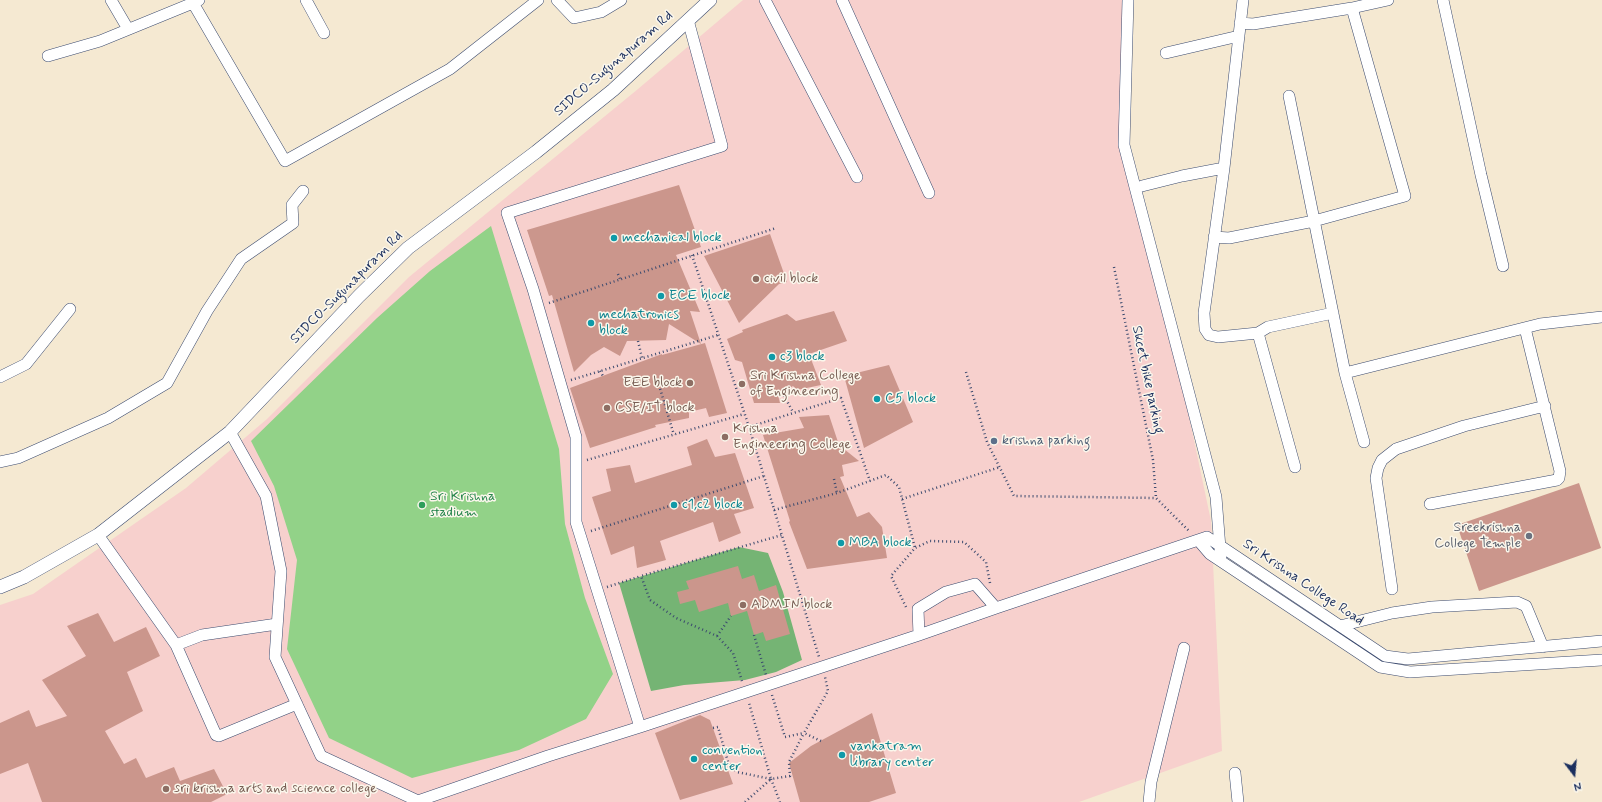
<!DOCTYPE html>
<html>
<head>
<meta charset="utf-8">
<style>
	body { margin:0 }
	#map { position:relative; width:1602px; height:802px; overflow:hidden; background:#f5e9d2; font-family:Mynerve,sans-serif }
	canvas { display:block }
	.north { position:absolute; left:1554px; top:754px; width:40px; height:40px; -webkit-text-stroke:3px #fbf7ec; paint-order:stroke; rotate:164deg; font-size:11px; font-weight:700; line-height:16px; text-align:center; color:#1b2f5e }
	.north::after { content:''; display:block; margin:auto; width:14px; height:18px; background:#1b2f5e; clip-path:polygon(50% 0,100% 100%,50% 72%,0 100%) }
</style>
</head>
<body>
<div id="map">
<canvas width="1602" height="802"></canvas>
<div class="north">N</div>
</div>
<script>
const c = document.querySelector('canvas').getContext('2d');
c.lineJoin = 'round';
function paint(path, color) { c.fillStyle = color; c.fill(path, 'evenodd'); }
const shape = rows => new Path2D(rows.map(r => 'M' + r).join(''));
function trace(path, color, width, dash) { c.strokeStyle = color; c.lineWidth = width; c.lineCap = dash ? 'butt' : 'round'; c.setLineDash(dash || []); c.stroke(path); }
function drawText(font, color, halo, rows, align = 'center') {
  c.font = font + ' Mynerve,sans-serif'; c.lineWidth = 3; c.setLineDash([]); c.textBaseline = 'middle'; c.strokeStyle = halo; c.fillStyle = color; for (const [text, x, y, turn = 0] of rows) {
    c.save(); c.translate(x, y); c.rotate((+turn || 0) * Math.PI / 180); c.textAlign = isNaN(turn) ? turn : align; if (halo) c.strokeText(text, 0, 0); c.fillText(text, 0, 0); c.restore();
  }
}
paint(shape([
	[743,0,1127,0,1120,146,1166,307,1211,521,1222,751,1079,802,0,802,0,605,33,594,186,488,267,419,409,277,638,89]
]), '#f7d0cd');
paint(shape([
	[491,226,559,449,565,524,585,598,613,674,586,719,519,750,412,778,329,738,287,649,297,560,274,486,251,441,377,318,430,271]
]), '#92d288');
paint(shape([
	[739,547,768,553,783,592,802,660,776,672,745,680,684,685,651,691,619,583]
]), '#75b474');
paint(shape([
	[679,185,701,247,676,255,700,312,690,311,701,344,669,324,666,340,627,341,620,356,604,347,591,355,574,372,552,295,549,296,527,230],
	[770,234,787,282,779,284,739,323,704,256],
	[834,311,847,341,809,354,821,385,797,390,793,386,778,395,780,403,754,403,742,362,735,360,727,339,743,332,742,330,787,314,796,321],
	[705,343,727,413,709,417,706,408,689,412,689,418,655,425,656,427,590,448,570,388,662,354,662,355],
	[889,365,913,422,864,448,844,376],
	[829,415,839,445,859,461,842,465,844,476,840,477,857,517,869,512,882,527,887,558,807,569,789,522,790,521,763,435,804,428,799,417],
	[707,439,715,457,735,453,754,508,734,514,741,533,719,542,713,522,660,541,666,560,637,568,634,546,611,555,592,497,611,491,606,469,630,465,635,483,692,465,687,447],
	[1579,483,1601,548,1479,591,1457,525],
	[738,566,742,579,754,575,759,591,776,585,790,634,766,641,763,632,754,635,747,611,731,616,728,603,699,612,695,600,680,604,677,592,689,589,686,581],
	[98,613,114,642,146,627,160,656,127,672,143,711,105,731,124,764,136,758,146,778,174,767,180,781,214,769,227,794,211,802,42,802,28,763,0,774,0,723,29,710,36,727,67,716,42,680,86,656,67,626],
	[872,713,896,793,869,802,800,802,789,763,811,746],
	[700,715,710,720,733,784,680,800,655,733]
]), '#cb968c');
const minor = shape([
	[111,0,128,29],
	[199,0,193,3,285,161,450,69,538,0],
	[306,0,324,33],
	[557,0,574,18,601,12,621,0],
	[765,0,857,177],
	[842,0,929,193],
	[1128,0,1124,145,1216,497,1221,561],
	[1243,0,1224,168,1204,313,1205,329,1209,335,1218,337,1258,333,1268,327,1333,313],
	[1443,0,1481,175,1503,266],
	[1240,23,1253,24,1352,8,1388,0],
	[1166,53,1239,36],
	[48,56,100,41,193,3],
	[1289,96,1345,373,1540,324,1602,317],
	[1142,186,1182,176,1224,168],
	[1214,237,1229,238,1314,221,1405,196,1352,8],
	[1258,333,1295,467],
	[1345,373,1364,442],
	[0,377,26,364,70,309],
	[230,432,266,496,281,571,275,657,321,756,418,801,548,756,640,727,576,522,576,437,533,289,507,213,722,146,688,20],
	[0,462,18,458,108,418,167,383,207,311,241,259,293,223,292,205,303,191],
	[1430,504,1557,480,1559,478,1560,471,1525,328],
	[98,535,176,645,216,735,219,736,297,704],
	[1198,540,1210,554,1380,667,1410,672,1602,660],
	[1392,589,1376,478,1378,468,1382,460,1396,449,1464,426,1545,406],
	[996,608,1207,537,1385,656,1408,659,1602,641],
	[1340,626,1392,613,1432,607,1517,602,1526,606,1543,647],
	[176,645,202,635,277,624],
	[640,727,919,635,996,608,975,584,946,592,918,609,919,635],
	[1235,773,1238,802],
	[1149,802,1151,782,1184,648]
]);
const tertiary = shape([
	[0,587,24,577,98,535,230,432,359,296,408,248,536,152,613,90,710,0]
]);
trace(minor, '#3c4b6f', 12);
trace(tertiary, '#3c4b6f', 14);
trace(shape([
	[692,255,749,427,819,657],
	[1114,267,1153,460,1156,498],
	[618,274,620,279],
	[549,303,776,228],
	[638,341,642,358],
	[600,371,603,376],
	[966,372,987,442,1014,496,1156,498,1189,531],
	[571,380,718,335],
	[659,385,674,435],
	[782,392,793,412],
	[749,427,841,398,870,481],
	[587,460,744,414],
	[834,479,837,493],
	[902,499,1000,467],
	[774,510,837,493,886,475,899,487,915,548],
	[591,531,764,476],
	[607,587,641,576],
	[906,607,891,576,915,548,930,541,964,542,986,562,990,583],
	[754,635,766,675],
	[717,636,731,616],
	[742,681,733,653,717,636,676,618,650,600,641,576,782,535],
	[772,695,785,737,804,733],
	[713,728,718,727,728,762,737,772,771,779,790,776,789,762,804,733],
	[821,741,804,733,828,691,825,677],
	[771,779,780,802],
	[745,802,771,779,749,703]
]), '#3c4b6f', 2.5, [1, 3]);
trace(minor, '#fff', 11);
trace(tertiary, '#fff', 13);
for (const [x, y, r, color] of [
	[614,238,4,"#0f9aa8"],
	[756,279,4,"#8d6e63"],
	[661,296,4,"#0f9aa8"],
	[591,323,4,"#0f9aa8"],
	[772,357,4,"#0f9aa8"],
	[690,383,4,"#8d6e63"],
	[742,384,4,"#8d6e63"],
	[877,399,4,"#0f9aa8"],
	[607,408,4,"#8d6e63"],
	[725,437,4,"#8d6e63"],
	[994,441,4,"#5c6f8a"],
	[422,505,4,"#2e9e5b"],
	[674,505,4,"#0f9aa8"],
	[1529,536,4,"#6b7280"],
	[841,543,4,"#0f9aa8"],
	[743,605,4,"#8d6e63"],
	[842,755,4,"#0f9aa8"],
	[694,759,4,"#0f9aa8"],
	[166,789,4,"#8d6e63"]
]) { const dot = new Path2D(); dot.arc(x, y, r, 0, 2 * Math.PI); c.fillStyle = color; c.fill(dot); trace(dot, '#fbf7ec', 1.5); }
drawText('14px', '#1b2f5e', '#fbf7ec', [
	["SIDCO-Sugunapuram Rd",614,64,-41],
	["SIDCO-Sugunapuram Rd",347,288,-45],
	["Skcet bike parking",1147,380,78],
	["Sri Krishna College Road",1303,583,34]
]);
drawText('14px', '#0d838f', '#fbf7ec', [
	["mechanical block",622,238],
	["ECE block",669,296],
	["mechatronics",599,315],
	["block",599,331],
	["c3 block",780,357],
	["C5 block",885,399],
	["c1,c2 block",682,505],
	["MBA block",849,543],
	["vankatram",850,747],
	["library center",850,763],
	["convention",702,751],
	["center",702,767]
], 'left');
drawText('14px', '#785e54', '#fbf7ec', [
	["civil block",764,279],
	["Sri Krishna College",750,376],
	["of Engineering",750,392],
	["EEE block",682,383,"right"],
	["CSE/IT block",615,408],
	["Krishna",733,429],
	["Engineering College",733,445],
	["ADMIN block",751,605],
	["sri krishna arts and science college",174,789]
], 'left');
drawText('14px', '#4e5e75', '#fbf7ec', [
	["krishna parking",1002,441]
], 'left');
drawText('14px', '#27864d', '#fbf7ec', [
	["Sri Krishna",430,497],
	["stadium",430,513]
], 'left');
drawText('14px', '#5b616d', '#fbf7ec', [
	["Sreekrishna",1521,528],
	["College Temple",1521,544]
], 'right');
</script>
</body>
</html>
